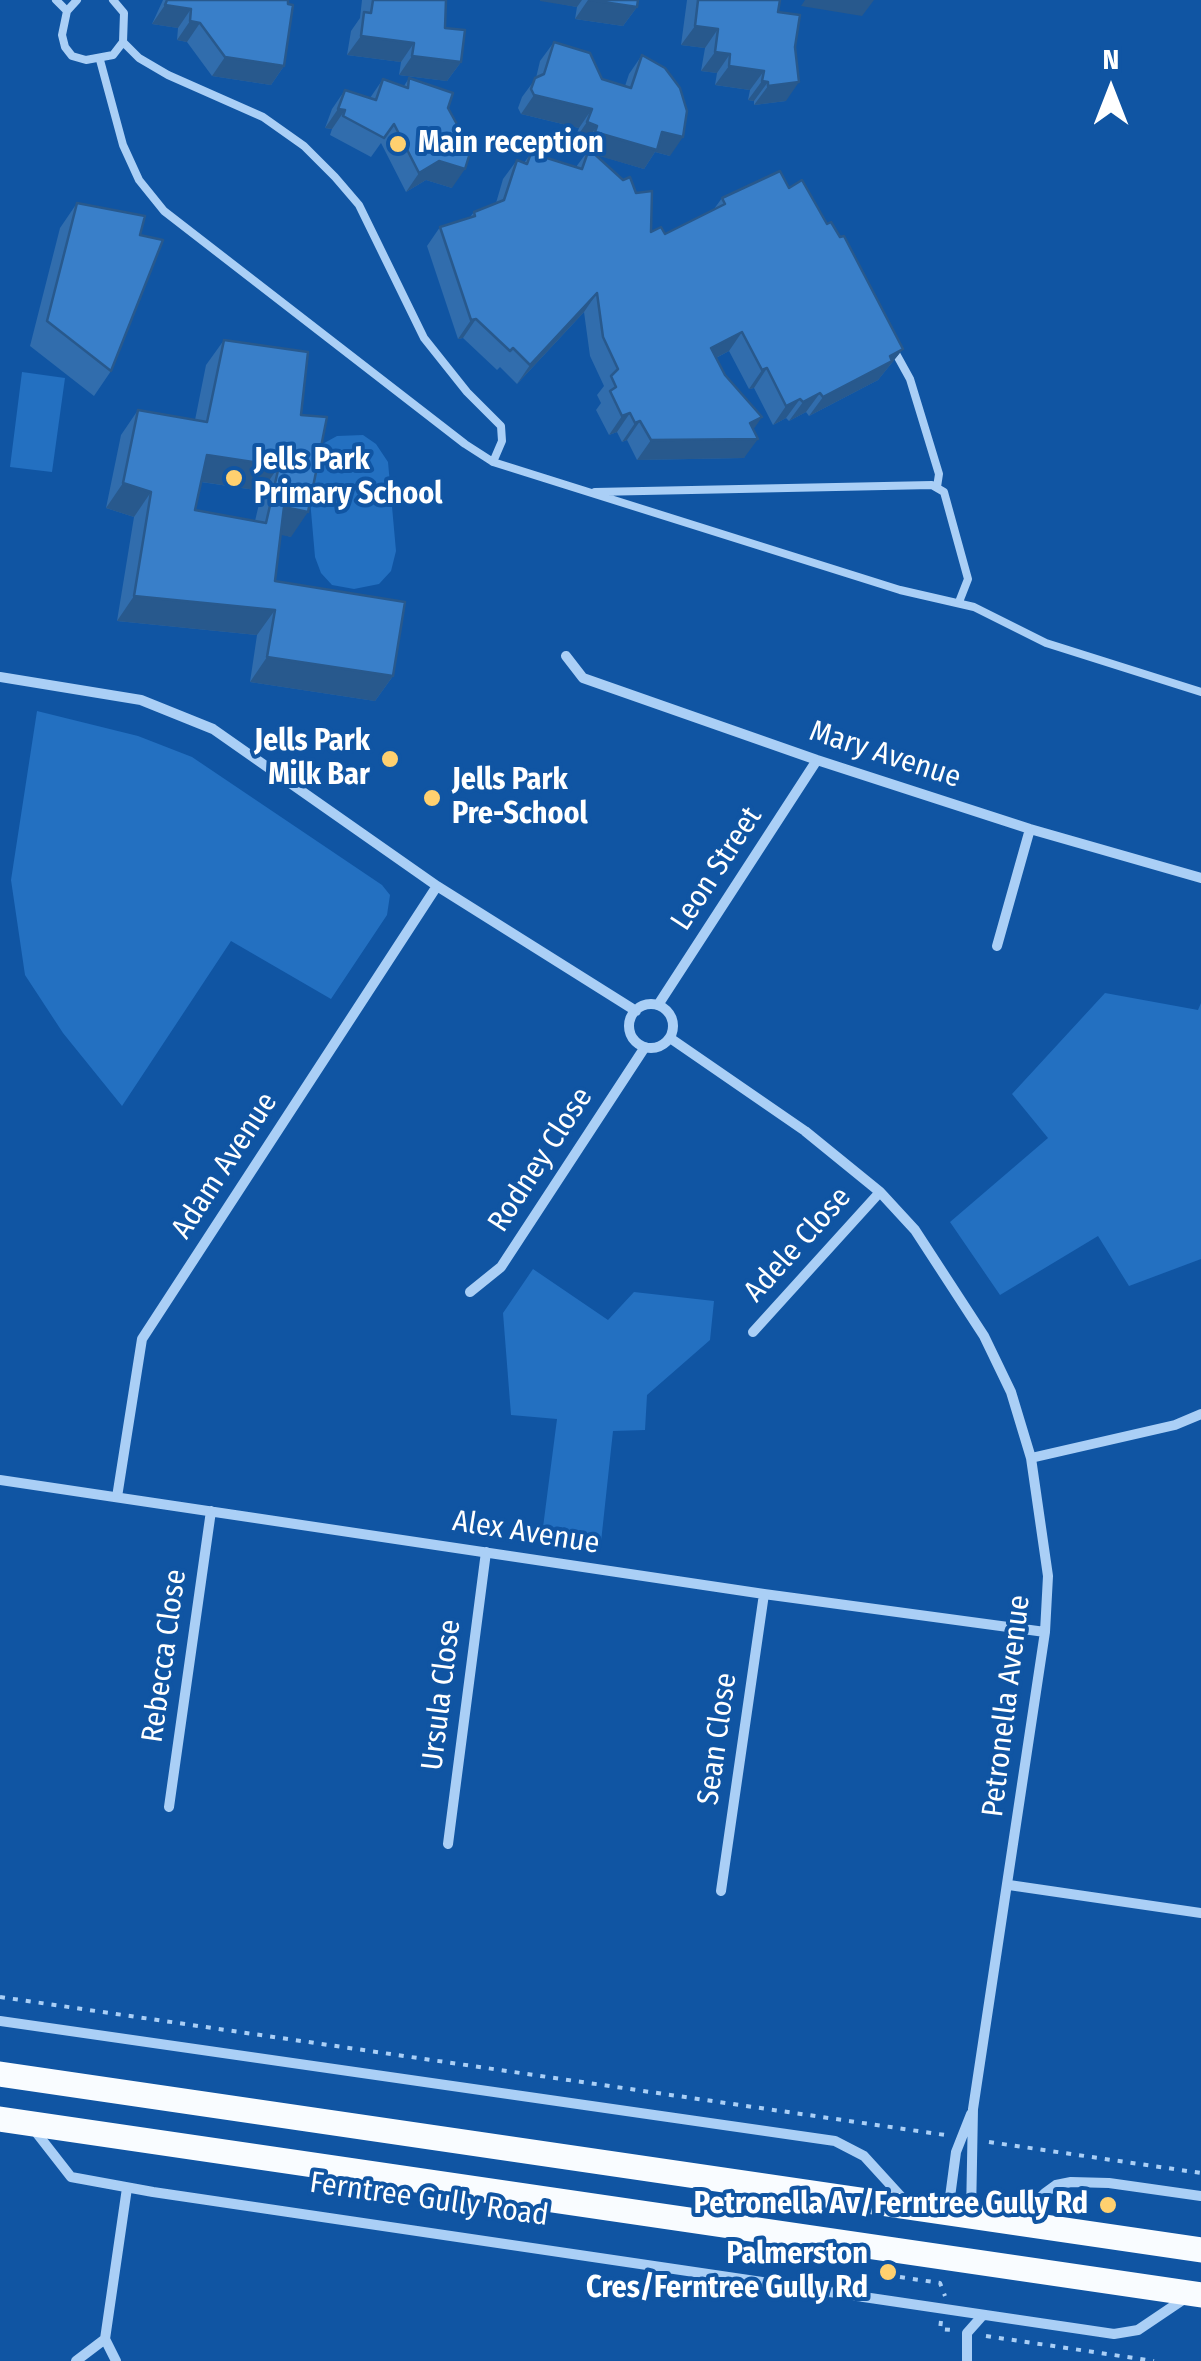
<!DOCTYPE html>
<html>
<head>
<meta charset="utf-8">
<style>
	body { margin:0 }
	#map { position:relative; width:1201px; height:2361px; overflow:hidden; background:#1055a3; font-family:"Fira Sans Condensed",sans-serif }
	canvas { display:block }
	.north { position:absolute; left:1061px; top:40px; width:100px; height:100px; -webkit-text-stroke:8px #1055a3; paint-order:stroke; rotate:0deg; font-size:28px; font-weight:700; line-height:40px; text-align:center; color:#fff }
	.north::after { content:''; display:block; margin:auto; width:35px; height:45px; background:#fff; clip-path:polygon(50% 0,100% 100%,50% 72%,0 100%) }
</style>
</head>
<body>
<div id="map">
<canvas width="1201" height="2361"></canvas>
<div class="north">N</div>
</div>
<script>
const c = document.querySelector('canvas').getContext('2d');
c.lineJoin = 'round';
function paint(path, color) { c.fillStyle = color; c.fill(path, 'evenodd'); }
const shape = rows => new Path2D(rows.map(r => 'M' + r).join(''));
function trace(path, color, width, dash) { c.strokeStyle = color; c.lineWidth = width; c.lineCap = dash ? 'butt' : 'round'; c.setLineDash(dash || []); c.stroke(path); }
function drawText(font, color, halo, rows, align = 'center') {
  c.font = font + ' "Fira Sans Condensed",sans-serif'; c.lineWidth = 8; c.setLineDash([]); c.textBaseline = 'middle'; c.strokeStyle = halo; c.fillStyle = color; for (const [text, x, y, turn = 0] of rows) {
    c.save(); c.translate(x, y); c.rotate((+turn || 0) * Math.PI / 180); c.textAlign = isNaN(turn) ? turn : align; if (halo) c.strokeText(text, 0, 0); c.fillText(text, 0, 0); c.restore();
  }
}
paint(shape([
	[22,372,65,378,52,472,10,467],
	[363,435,376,444,388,462,396,551,391,571,379,584,354,589,332,585,321,573,315,557,307,465,317,447,337,436],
	[37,711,138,736,192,757,382,885,390,895,387,915,331,999,231,941,122,1106,63,1033,25,975,11,880],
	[1105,993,1198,1010,1201,1003,1201,1259,1129,1286,1098,1236,1000,1295,950,1222,1048,1138,1012,1094],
	[533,1269,608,1320,634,1292,714,1301,710,1340,647,1395,645,1430,613,1431,601,1542,542,1535,557,1419,511,1415,503,1313]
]), '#2370c1');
trace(shape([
	[0,1997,945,2135],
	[989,2142,1201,2173],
	[1103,2200,1111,2201,1114,2197],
	[900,2277,940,2283,945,2296],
	[941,2321,940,2329,952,2330],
	[986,2336,1154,2361]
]), '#aacff6', 4, [5, 8]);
trace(shape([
	[56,0,67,11],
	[77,0,67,11,62,35,65,47,72,56,86,60,113,55,123,42,124,13,113,0],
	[123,42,139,58,168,75,263,117,304,146,335,177,359,205,424,338,467,392,501,426,502,441,493,462],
	[100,60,123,145,139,180,164,211,465,444,493,462,900,590,974,607,1046,643,1201,692],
	[894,350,910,379,939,474,937,487],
	[595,492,932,485,944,492,968,579,959,602]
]), '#aacff6', 8);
trace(shape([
	[566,656,583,678,817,760,1030,829,1201,878],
	[0,677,141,700,213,729,437,886,636,1011],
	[997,946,1030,829],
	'629 1026a22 22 0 1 1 44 0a22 22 0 1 1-44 0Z',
	[658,1005,817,760],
	[670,1038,805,1131,880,1192,915,1230,984,1336,1011,1392,1031,1458,1048,1576,1045,1632,973,2109,971,2215],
	[470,1292,501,1267,645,1047],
	[753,1332,880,1192],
	[1031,1458,1175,1425,1201,1414],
	[0,1480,764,1594,1045,1632],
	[117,1497,142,1339,437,886],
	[169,1807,211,1511],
	[448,1844,486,1552],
	[1009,1885,1201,1913],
	[721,1891,764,1594],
	[0,2021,835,2141,864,2156,906,2202],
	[32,2127,71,2177,153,2192,1114,2334,1138,2330,1184,2299],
	[948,2212,956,2152,971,2114],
	[1017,2221,1045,2193,1056,2185,1071,2182,1109,2183,1201,2196],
	[105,2339,127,2188],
	[76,2361,105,2339,116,2361],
	[967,2361,967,2333,983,2315]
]), '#aacff6', 10);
trace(shape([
	[0,2074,1201,2250],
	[0,2119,1201,2295]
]), '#f9fcff', 25);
paint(shape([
	[163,0,288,0,284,66,271,85,212,76,187,42,177,40,178,28,152,24],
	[362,0,446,0,445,28,461,62,447,81,399,75,401,62,347,55,351,31,360,18],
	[540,0,638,0,637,7,623,26,575,19,577,7],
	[687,0,780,0,778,12,786,101,754,105,754,101,748,100,750,90,715,85,717,73,701,71,705,48,681,45],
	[554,42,602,79,625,86,629,74,642,55,670,156,655,152,644,169,594,154,651,232,665,234,714,209,722,198,789,188,827,224,903,349,878,380,809,416,806,412,789,421,786,418,773,425,754,388,749,389,729,351,716,358,753,430,744,458,637,460,627,440,622,442,617,432,609,435,596,410,601,403,597,395,604,386,590,356,584,312,517,384,500,367,497,370,463,338,458,339,427,246,440,227,470,217,474,212,496,203,503,179,517,160,524,163,531,153,576,167,587,152,582,151,584,145,574,141,579,128,521,114,518,108,522,97,536,78,540,61],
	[409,78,448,108,452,188,426,180,406,192,381,143,371,157,330,135,332,129,325,128,332,109,345,90,370,98,383,79,404,86],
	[77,203,111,371,94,396,30,346,60,228],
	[224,340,301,415,291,537,281,534,275,581,393,676,375,701,250,682,257,635,117,621,134,517,106,508,121,435,138,410,195,420,206,365],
	[201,482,262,491,255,521,195,510]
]), '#316dad');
paint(shape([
	[540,0,582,0,577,7,540,1],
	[588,0,637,7,623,26,575,19],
	[805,0,874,0,862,16,801,6],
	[165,5,191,9,178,28,152,24],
	[190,21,200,23,187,42,177,40],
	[695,26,718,29,705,48,681,45],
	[361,36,414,43,401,62,347,55],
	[715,52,730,54,717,73,701,71],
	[412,56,461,62,447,81,399,75],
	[225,57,284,66,271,85,212,76],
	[729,66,764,71,750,90,715,85],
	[762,81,768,82,754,101,748,100],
	[799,82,786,101,754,105,768,86],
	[534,95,592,109,579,128,521,114],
	[338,109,345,110,332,129,325,128],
	[587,122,597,126,584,145,574,141],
	[595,132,662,132,683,137,670,156,655,152,644,169,582,151],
	[439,161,465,169,452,188,426,180,406,192,419,173],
	[597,293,584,312,517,384,530,365],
	[476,319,463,338,458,339,471,320],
	[742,332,729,351,698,367,711,348],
	[903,349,878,380,809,416,823,397],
	[767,368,754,388,749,389,762,370],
	[820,393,806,412,789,421,803,402],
	[800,399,786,418,773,425,786,406],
	[630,413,617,432,609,435,622,416],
	[762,417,749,436,758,439,744,458,637,460,651,440,750,423],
	[640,421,627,440,622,442,635,423],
	[207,455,279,466,262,491,189,480],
	[123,483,151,492,134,517,106,508],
	[284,507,308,512,291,537,267,532],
	[134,596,275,610,257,635,117,621],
	[267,657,393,676,375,701,250,682]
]), '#28598d');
const building = shape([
	[167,0,288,0,288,4,293,5,284,66,225,57,200,23,190,21,191,9,165,5,167,0],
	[373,0,446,0,445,28,465,30,461,62,412,56,414,43,361,36,364,12,371,13,373,0],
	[590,0,638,0,637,7,590,0],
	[698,0,780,0,778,12,800,15,795,47,799,82,768,86,768,82,762,81,764,71,729,66,730,54,715,52,718,29,695,26,698,0],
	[554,42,590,53,602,79,631,88,642,55,665,68,680,88,687,111,683,137,662,132,657,150,595,132,597,126,587,122,592,109,534,95,531,89,535,78,544,74,554,42],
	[409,78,453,93,448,108,464,137,474,140,465,169,439,161,419,173,394,124,384,138,343,116,345,110,338,109,345,90,376,100,383,79,408,88,409,78],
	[589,149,623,180,630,177,636,193,652,191,651,232,661,227,665,234,725,204,722,198,780,171,789,188,802,180,827,224,831,222,840,237,844,236,903,349,890,356,892,361,823,397,820,393,803,402,800,399,786,406,767,368,762,370,742,332,711,348,725,375,762,417,750,423,758,439,651,440,640,421,635,423,630,413,622,416,610,391,616,387,611,376,618,369,603,337,597,293,530,365,513,348,510,351,476,319,471,320,440,227,475,216,474,212,504,200,517,160,527,164,531,153,582,169,589,149],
	[77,203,145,216,140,235,163,240,111,371,47,321,77,203],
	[224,340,308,352,301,415,327,417,308,512,284,507,275,581,405,602,393,676,267,657,275,610,134,596,151,492,123,483,138,410,207,422,224,340],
	[207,455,279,466,266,523,195,510,207,455]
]);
paint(building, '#397fc9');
trace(building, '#28598d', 2.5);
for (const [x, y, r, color] of [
	[398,144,10,"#ffd06f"],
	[234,478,10,"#ffd06f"],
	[390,759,10,"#ffd06f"],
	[432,798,10,"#ffd06f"],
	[1108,2205,10,"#ffd06f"],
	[888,2272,10,"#ffd06f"]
]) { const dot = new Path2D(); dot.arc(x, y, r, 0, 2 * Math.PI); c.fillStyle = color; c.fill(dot); trace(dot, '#1055a3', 4); }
drawText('bold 30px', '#fff', '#1055a3', [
	["Main reception",418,144],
	["Jells Park",254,461],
	["Primary School",254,495],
	["Jells Park",370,742,"right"],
	["Milk Bar",370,776,"right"],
	["Jells Park",452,781],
	["Pre-School",452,815],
	["Petronella Av/Ferntree Gully Rd",1088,2205,"right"],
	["Palmerston",868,2255,"right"],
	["Cres/Ferntree Gully Rd",868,2289,"right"]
], 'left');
drawText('30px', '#fff', '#1055a3', [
	["Mary Avenue",885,755,18],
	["Leon Street",717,869,-57],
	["Rodney Close",541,1160,-57],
	["Adam Avenue",225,1166,-57],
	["Adele Close",798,1245,-48],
	["Alex Avenue",526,1533,9],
	["Rebecca Close",165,1656,-82],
	["Ursula Close",442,1695,-83],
	["Petronella Avenue",1007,1706,-83],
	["Sean Close",718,1739,-82],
	["Ferntree Gully Road",429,2200,8]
]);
</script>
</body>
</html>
